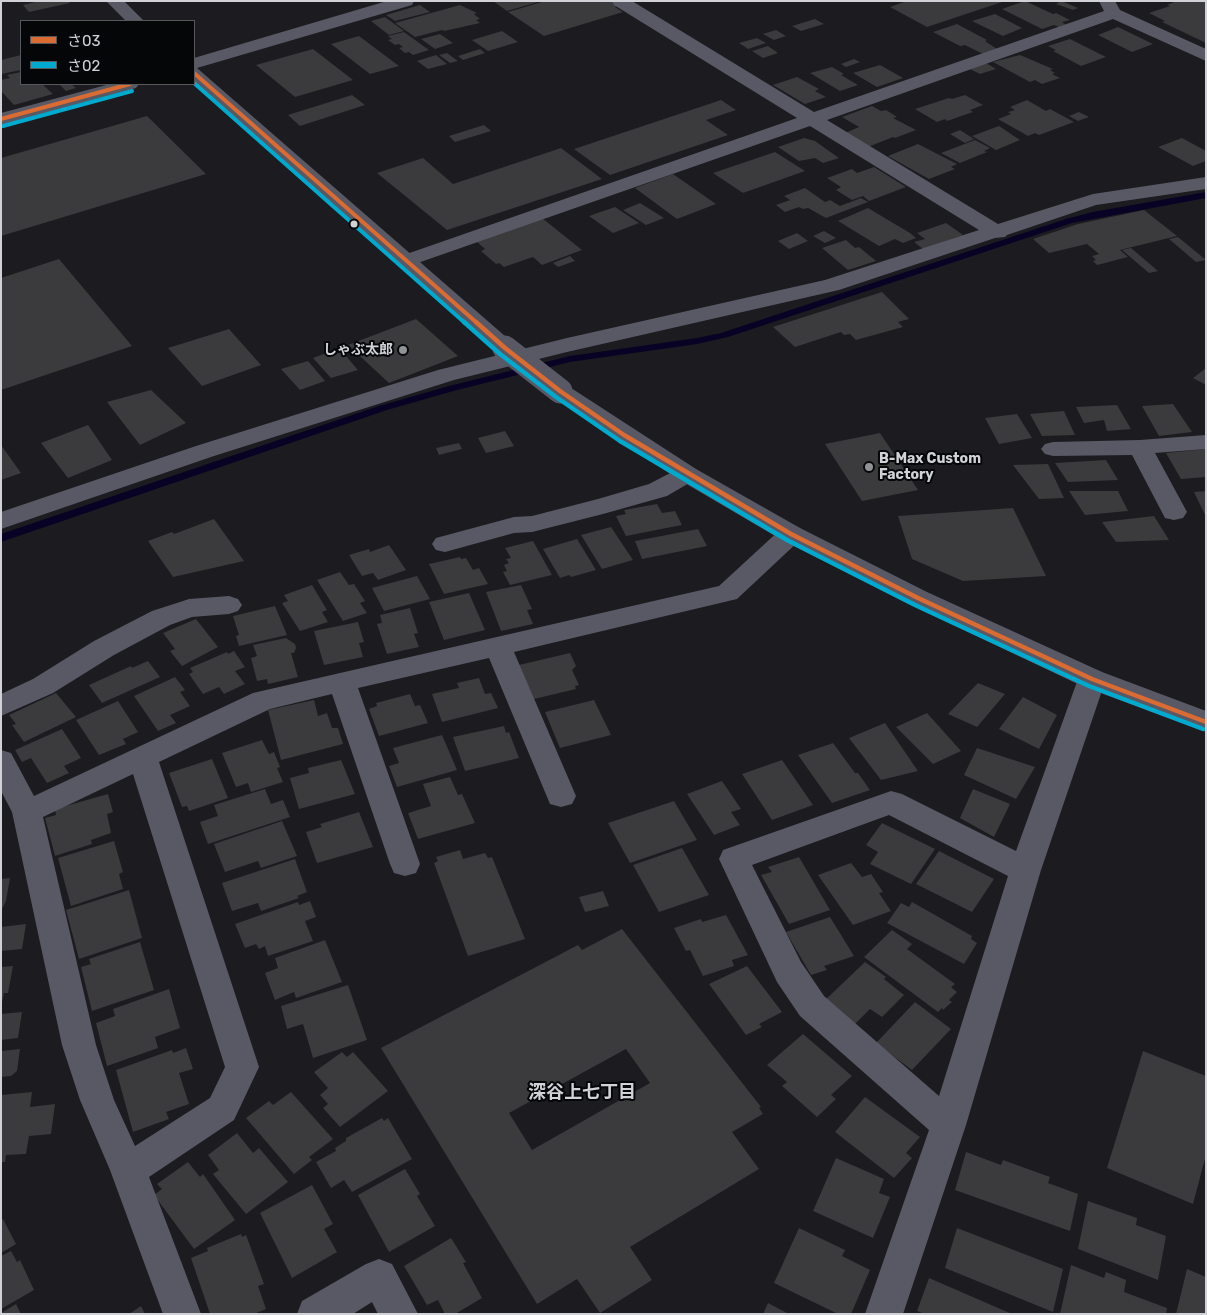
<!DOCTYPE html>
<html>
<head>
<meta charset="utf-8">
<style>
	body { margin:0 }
	#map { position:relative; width:1207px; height:1315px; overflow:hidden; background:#1b1b20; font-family:Rubik,"Noto Sans JP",sans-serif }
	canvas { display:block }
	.frame { position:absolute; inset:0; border:2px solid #d1d2d7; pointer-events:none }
	.legend { position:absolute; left:20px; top:20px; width:175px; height:65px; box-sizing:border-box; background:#050608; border:1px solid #57585b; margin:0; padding:6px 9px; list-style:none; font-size:15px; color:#d1d2d7 }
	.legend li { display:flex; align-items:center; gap:10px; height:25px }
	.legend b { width:25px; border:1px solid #57585b }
</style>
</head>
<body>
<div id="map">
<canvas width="1207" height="1315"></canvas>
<div class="frame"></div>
<ul class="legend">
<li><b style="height:6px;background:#da6b32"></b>さ03</li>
<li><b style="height:6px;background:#00a9ce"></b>さ02</li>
</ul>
</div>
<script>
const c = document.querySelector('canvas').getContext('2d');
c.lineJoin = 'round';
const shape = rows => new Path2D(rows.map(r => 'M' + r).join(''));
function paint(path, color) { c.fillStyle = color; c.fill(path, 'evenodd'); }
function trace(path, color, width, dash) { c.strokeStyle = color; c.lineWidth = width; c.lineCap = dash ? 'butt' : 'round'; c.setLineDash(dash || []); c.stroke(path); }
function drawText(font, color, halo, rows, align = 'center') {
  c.font = font + ' Rubik,"Noto Sans JP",sans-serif'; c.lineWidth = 4; c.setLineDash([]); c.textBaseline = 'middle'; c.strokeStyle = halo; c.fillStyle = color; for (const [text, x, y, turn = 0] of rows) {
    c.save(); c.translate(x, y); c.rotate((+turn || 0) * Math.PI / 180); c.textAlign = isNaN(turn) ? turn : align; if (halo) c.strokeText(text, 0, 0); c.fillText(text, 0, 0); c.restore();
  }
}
paint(shape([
	[1206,192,1206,198,1072,223,728,337,697,344,570,362,457,390,387,410,1,542,1,534,379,406,449,386,570,356,697,338,721,333,1066,219,1093,212,1206,192]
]), '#080325');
paint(shape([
	[39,1,69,1,70,3,29,12,23,5],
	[493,1,538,1,538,2,507,11],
	[545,1,612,1,619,6,615,7,623,12,544,36,508,12],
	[907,1,1002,1,1002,2,927,27,890,7],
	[1025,1,1053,14,1056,13,1070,20,1062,22,1066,25,1059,27,1054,25,1042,29,1002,9],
	[1061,1,1078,8,1073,10,1056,4],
	[1177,1,1206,1,1206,43,1162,22,1165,21,1149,13,1170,6,1167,5],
	[420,5,430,12,395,21,386,15],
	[460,5,477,13,474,14,480,19,476,20,480,23,444,31,442,30,415,37,395,23],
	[995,14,1022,28,1003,36,972,21],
	[385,17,404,31,389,35,371,21],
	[815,19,824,24,801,31,792,26],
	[957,24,987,40,985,41,997,49,983,54,965,45,960,46,933,32],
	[1118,27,1153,44,1132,52,1098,35],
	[776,30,786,36,774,40,763,34],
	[502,31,518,42,488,51,472,40],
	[404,32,429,50,413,55,409,52,405,53,399,48,403,47,399,44,395,45,388,40,392,39,388,36],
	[440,34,453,43,435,49,421,39],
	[359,36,399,66,370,74,331,44],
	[757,38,766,43,748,49,739,43],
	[1070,39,1106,57,1081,66,1053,51,1056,50,1048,46],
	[768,46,778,53,763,58,752,51],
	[313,49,353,80,295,97,256,65],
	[480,49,485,53,463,60,458,56],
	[447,53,458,61,450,63,439,55],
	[21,55,21,70,1,74,1,60],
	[436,55,447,64,428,69,417,61],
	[1020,55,1053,69,1050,70,1055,73,1052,74,1060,78,1042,84,1035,80,1030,82,993,62],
	[854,59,860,62,846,67,841,64],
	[986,63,996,69,980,74,970,69],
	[880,65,903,78,877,87,853,73],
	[832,67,844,74,841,75,858,85,840,91,810,73],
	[21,72,21,84,42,84,53,94,14,105,1,91,1,80,10,78,7,75],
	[797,77,819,89,815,91,826,97,805,104,773,85],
	[66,84,71,84,76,88,66,91,60,85],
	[352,95,365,105,300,126,288,115],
	[965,95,983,105,970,110,973,112,947,121,945,119,937,122,915,109,949,98,952,99],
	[721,100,736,110,706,120,728,135,610,175,574,149],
	[1027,100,1046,111,1050,109,1074,122,1039,135,1035,133,1028,136,998,119,1011,114,1008,112,1015,110,1010,107],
	[872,106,881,111,886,110,897,117,893,118,916,130,895,138,893,137,868,147,845,133,859,127,842,117],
	[1079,112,1089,117,1078,121,1069,116],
	[147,116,206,174,1,236,1,158],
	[484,125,491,131,455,142,449,136],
	[999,126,1020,140,996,150,972,136],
	[960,130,974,139,965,143,950,134],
	[804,138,815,141,839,158,823,163,815,158,799,161,778,147],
	[1182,138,1206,151,1206,161,1193,166,1158,147],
	[975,140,990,148,984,151,987,152,960,163,941,153],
	[918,144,957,164,951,167,955,169,929,179,888,156],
	[561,148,602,179,447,230,377,173,423,158,453,184],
	[775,152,805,171,743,193,713,173],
	[874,167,906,187,869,201,863,196,852,200,836,190,841,187,827,178,852,169,857,173],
	[673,174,716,204,677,219,635,188],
	[805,188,825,202,830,200,840,206,861,198,868,202,826,218,808,208,803,209,799,207,785,212,776,205,790,200,784,196],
	[640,203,664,218,646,225,623,210],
	[615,207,639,223,613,233,589,216],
	[868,208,910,233,916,238,903,243,895,239,879,246,838,221],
	[1144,210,1177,236,1120,250,1128,257,1097,265,1093,261,1096,260,1092,256,1099,254,1087,244,1049,253,1033,239,1078,224],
	[542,218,582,250,542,265,533,257,504,267,499,263,496,264,481,251,485,249,476,241],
	[946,223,963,235,923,249,914,242,925,239,917,233],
	[824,231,836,238,825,243,813,236],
	[797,233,808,241,789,249,778,241],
	[1178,237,1206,260,1196,262,1169,239],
	[846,240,855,248,859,247,876,261,848,270,822,248],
	[1131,248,1158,271,1149,273,1122,250],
	[570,256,575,261,558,267,553,263],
	[59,259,132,346,1,390,1,278],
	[882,292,909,319,898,322,903,327,856,340,850,334,844,335,841,332,795,347,773,327],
	[416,319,458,356,389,383,348,345],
	[229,329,261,365,202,386,168,348],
	[339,348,358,370,331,378,313,358],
	[308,361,325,381,300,390,281,369],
	[1206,368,1206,385,1193,378],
	[151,390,186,423,140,445,107,402],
	[1173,404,1192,432,1159,436,1142,406],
	[1117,405,1131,429,1107,431,1104,420,1084,423,1076,407],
	[1064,411,1075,435,1042,436,1030,414],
	[1017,414,1032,438,999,444,985,418],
	[88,425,112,460,68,478,41,443],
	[505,431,514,446,486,453,478,438],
	[880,433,918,490,862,501,825,444],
	[459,443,462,449,439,455,436,448],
	[1,445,21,473,1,480],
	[1206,449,1206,477,1181,479,1166,453],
	[1106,460,1118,480,1068,482,1055,463],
	[1048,464,1064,498,1039,499,1013,465],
	[1069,491,1118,491,1128,511,1085,515],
	[1206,491,1206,517,1194,492],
	[657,504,662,513,675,511,682,525,626,536,616,516,626,514,624,510],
	[1013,508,1046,576,963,581,912,559,898,516],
	[1154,516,1169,540,1116,542,1102,522],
	[214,519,244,561,173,577,148,541,172,532,174,534],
	[611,527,633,560,602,569,581,535],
	[698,529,707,546,642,559,635,541],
	[577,539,596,570,571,577,569,575,560,578,543,549],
	[533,541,552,575,510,585,503,572,507,571,504,565,509,563,506,559,511,558,505,548],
	[389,545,406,570,378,580,373,573,362,576,349,555,369,549,370,552],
	[460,557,461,559,466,558,473,570,479,568,488,584,444,594,429,564],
	[340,572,349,585,354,584,365,601,360,603,367,613,343,621,317,580],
	[417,576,430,599,384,611,372,588],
	[312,585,327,610,322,612,328,622,300,631,282,603,288,601,284,595],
	[521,585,532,609,527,610,533,624,501,631,486,592],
	[469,593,485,630,444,640,429,602],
	[275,606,287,635,239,646,236,636,239,635,233,616],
	[410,608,418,633,414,634,419,647,387,654,377,624,382,623,380,615],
	[196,619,218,647,182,666,170,651,175,649,163,633],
	[358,622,364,642,359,643,363,657,324,665,314,631],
	[286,638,295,644,296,648,294,653,291,653,298,677,268,684,267,679,257,681,251,658,257,656,253,645],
	[234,651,245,667,235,671,245,684,224,694,219,687,203,694,189,674,193,672,190,668,227,652,228,654],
	[570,653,576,666,572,670,579,685,575,686,576,689,534,699,519,665],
	[148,661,160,677,102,703,89,685,131,666,132,668],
	[175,677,185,690,180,692,190,706,170,715,176,723,158,731,134,696],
	[479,678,485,694,491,693,498,708,442,722,432,694,459,688,457,683],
	[978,683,1005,694,977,727,948,714],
	[56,693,76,717,24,742,12,725,16,724,9,715],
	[410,694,415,706,420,705,428,723,379,736,369,709,377,706,376,703],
	[1023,697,1057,715,1039,749,999,729],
	[314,700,318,716,327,713,332,728,338,728,343,744,281,760,268,710],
	[594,700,611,735,560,748,545,712],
	[118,701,138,732,123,739,126,744,99,755,76,720],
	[927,713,961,751,933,764,896,727],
	[885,723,918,771,881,780,849,738],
	[504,726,506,733,509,732,519,758,465,771,453,737],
	[62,729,81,758,64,766,69,773,47,783,31,758,22,762,15,750],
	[442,735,457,770,397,787,389,766,399,763,393,748],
	[262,740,269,754,274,752,280,767,277,768,283,782,251,792,248,783,236,787,222,753],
	[833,743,855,773,858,773,870,790,832,803,798,755],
	[977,748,1035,767,1016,799,964,775],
	[212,759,228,798,189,811,187,806,182,807,169,773],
	[341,760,355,794,299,809,290,778,309,773,308,768],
	[782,760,813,805,772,820,742,774],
	[450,777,458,795,462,794,475,823,418,839,408,813,431,806,423,784],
	[722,781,741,809,731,812,740,825,714,835,687,794],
	[265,789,271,804,283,800,290,817,208,844,200,822,218,816,214,805],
	[973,789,1010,804,994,837,960,818],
	[108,794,113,812,107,814,111,833,91,840,92,844,55,856,45,818,56,815,55,809],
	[674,801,697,840,630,863,608,823],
	[359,812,373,847,317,863,306,832,322,827,320,824],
	[282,821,297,856,261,868,258,861,225,872,214,844],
	[882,823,935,849,911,884,870,864,878,852,866,845],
	[114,841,123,872,119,874,123,889,71,906,58,858],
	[682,848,709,895,659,912,633,865],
	[460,850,463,859,485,853,488,858,492,857,525,939,468,956,434,863,438,861,436,857],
	[939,851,994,879,972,912,916,884],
	[799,857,830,910,789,924,761,875,772,872,768,867],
	[295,859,307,892,297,896,299,898,261,911,258,903,232,911,222,883],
	[851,863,862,877,871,874,883,892,879,893,891,911,853,925,818,875],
	[10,878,6,901,1,911,1,879],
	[129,890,142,938,79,959,66,910],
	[603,891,609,906,585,912,579,897],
	[310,901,316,917,305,921,313,941,268,956,265,946,259,949,256,944,245,948,235,924,298,902,299,905],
	[912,902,972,936,971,939,977,943,964,964,887,923,901,903,909,907],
	[726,915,748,955,732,960,734,966,703,976,690,950,686,951,674,928,701,919,702,922],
	[830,917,854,956,824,966,827,970,811,975,786,932],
	[26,924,22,949,1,951,1,927],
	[622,929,761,1107,759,1108,763,1114,732,1132,759,1169,630,1247,652,1280,600,1313,577,1279,537,1304,381,1048,578,945,582,950],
	[626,1049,650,1083,532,1150,509,1113],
	[892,930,912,944,907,949,955,984,951,987,957,992,949,1000,952,1002,943,1010,942,1008,938,1012,864,957],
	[325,940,342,982,296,998,294,992,275,1000,265,973,278,968,275,958],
	[140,942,154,990,92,1011,81,967,91,964,89,959],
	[865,962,886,977,884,979,904,995,882,1017,870,1009,853,1026,823,1002],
	[13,966,8,993,4,993,1,1007,1,967],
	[747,966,782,1012,759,1024,762,1027,746,1035,709,984],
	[348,985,367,1040,313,1058,303,1024,287,1029,281,1006],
	[169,989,180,1028,155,1037,158,1048,107,1066,96,1023,115,1016,113,1009],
	[915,1002,951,1029,912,1070,876,1043],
	[22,1012,18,1038,1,1040,1,1014],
	[803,1034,852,1076,831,1095,836,1099,817,1117,782,1086,787,1082,767,1065],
	[186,1048,193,1069,179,1073,189,1104,166,1112,169,1119,133,1132,116,1070,172,1050,173,1053],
	[20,1049,17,1071,11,1076,1,1077,1,1051],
	[1143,1051,1206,1076,1206,1155,1193,1204,1107,1168],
	[342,1052,347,1057,353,1052,388,1091,340,1127,323,1108,328,1104,320,1095,328,1088,314,1072],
	[32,1092,30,1107,55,1104,51,1134,29,1136,26,1154,6,1155,5,1162,1,1162,1,1095],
	[291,1092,333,1139,309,1157,312,1160,294,1174,246,1118,269,1101,273,1105],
	[865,1097,920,1137,906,1153,912,1158,894,1178,835,1132],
	[382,1118,384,1121,388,1118,412,1159,352,1192,344,1180,331,1188,316,1162,336,1151,335,1148,346,1141,346,1138],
	[237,1133,253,1153,259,1148,288,1182,246,1214,213,1174,219,1170,208,1155],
	[966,1152,1001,1165,1003,1160,1050,1177,1048,1183,1078,1194,1070,1231,955,1190],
	[836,1158,884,1179,879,1193,890,1197,873,1238,813,1211],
	[188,1162,200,1177,203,1174,235,1220,194,1249,154,1195,162,1189,157,1184],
	[405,1169,420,1194,417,1196,435,1226,389,1252,358,1195],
	[312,1185,333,1224,324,1229,337,1252,292,1278,260,1213],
	[1088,1201,1137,1218,1136,1225,1166,1236,1158,1280,1078,1249],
	[3,1219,16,1244,1,1253,1,1220],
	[799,1228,845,1250,842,1256,870,1270,851,1314,838,1314,774,1283],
	[957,1228,1063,1269,1053,1312,945,1268],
	[241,1234,242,1237,246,1235,264,1284,258,1286,266,1309,254,1314,210,1314,191,1258,208,1251,207,1248],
	[451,1238,466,1262,463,1263,482,1298,455,1314,445,1314,438,1300,427,1305,404,1266],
	[11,1251,17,1262,20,1260,34,1290,1,1309,1,1256],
	[1071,1265,1104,1278,1106,1272,1126,1280,1124,1292,1167,1308,1166,1314,1060,1314],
	[1187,1269,1206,1277,1206,1314,1176,1314],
	[929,1278,1012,1314,925,1314,917,1311],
	[768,1303,789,1314,763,1314],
	[16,1304,21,1314,1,1314,1,1313],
	[141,1306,145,1314,129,1314]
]), '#3b3b3d');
paint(shape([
	[612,1,632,1,814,112,1104,11,1099,1,1115,1,1120,10,1206,49,1206,61,1113,19,827,120,998,224,1093,194,1206,177,1206,189,1096,205,1007,235,1005,237,995,238,839,290,567,352,454,380,214,456,1,529,1,512,196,446,438,370,567,338,825,280,979,230,810,126,412,265,405,267,398,265,395,261,398,257,797,118,614,5,612,1],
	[1206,435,1206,449,1155,453,1187,512,1183,518,1174,520,1165,518,1132,455,1053,456,1045,454,1041,449,1045,444,1053,442,1140,440,1206,435],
	[687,466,696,469,699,474,696,479,667,496,603,514,532,532,514,533,445,552,436,550,432,544,436,538,514,517,532,516,598,499,649,484,678,469,687,466],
	[791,526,800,528,804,534,800,540,737,599,514,652,576,796,572,804,561,807,550,804,489,658,358,688,420,864,416,873,405,876,394,873,390,864,332,694,270,709,159,762,259,1067,234,1120,149,1177,201,1314,163,1314,110,1170,80,1100,62,1045,12,812,1,791,1,750,11,753,34,796,253,693,719,586,782,528,791,526],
	[133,774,225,1067,210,1098,135,1146,114,1100,96,1045,43,817,133,774],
	[229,596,238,599,242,605,238,611,229,614,192,617,170,625,114,655,53,693,1,716,1,694,33,679,94,641,152,611,180,602,189,599,229,596],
	[1092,669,1102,672,1106,679,1041,870,966,1125,903,1314,865,1314,929,1130,800,1016,777,982,719,859,723,850,891,791,902,794,1016,851,1078,679,1082,672,1092,669],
	[889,815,1008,876,939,1096,824,996,801,962,752,865,889,815],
	[379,1259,392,1264,418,1314,378,1314,372,1302,353,1314,297,1314,302,1301,366,1264,379,1259]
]), '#585965');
paint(shape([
	[106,1,124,1,144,21,126,21,106,1],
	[387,1,414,1,412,5,197,68,513,343,516,348,513,353,505,355,497,353,194,82,194,58,387,1],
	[110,84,139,84,136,88,1,125,1,113,110,84],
	[560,384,568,386,696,469,800,528,927,592,1102,672,1206,711,1206,732,1082,686,909,604,782,540,678,479,552,396,548,391,552,386,560,384]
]), '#585965');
trace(shape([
	[505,348,560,391]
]), '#585965', 25);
trace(shape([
	[194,73,477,323],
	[1,119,130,84]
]), '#da6b32', 4);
trace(shape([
	[476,322,505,348,560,391,624,435,791,534,918,598,1092,679,1206,722]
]), '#da6b32', 4.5);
trace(shape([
	[194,83,465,323],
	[3,126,132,91]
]), '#00a9ce', 4);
trace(shape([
	[464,322,500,354,556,397,620,441,787,540,915,605,1089,686,1203,729]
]), '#00a9ce', 4.5);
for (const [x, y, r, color] of [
	[354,224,4.5,"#d1d2d7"],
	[403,350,5,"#919297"],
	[869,467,5,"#919297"]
]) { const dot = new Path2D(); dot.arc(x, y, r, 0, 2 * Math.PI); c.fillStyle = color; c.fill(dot); trace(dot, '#050608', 2); }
drawText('bold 14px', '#d1d2d7', '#050608', [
	["しゃぶ太郎",393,350],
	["B-Max Custom",879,459,"left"],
	["Factory",879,475,"left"]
], 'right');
drawText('bold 18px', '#d1d2d7', '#050608', [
	["深谷上七丁目",582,1093]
]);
</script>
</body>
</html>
